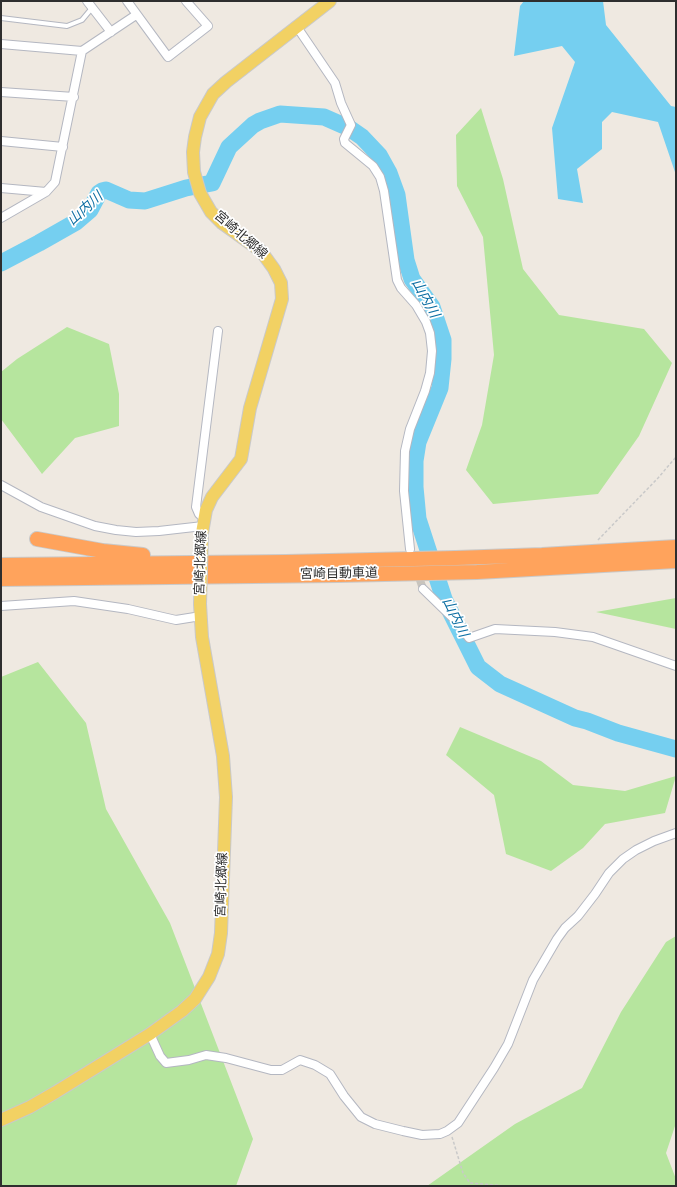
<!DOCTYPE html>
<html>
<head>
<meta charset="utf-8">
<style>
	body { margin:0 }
	#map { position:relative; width:677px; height:1187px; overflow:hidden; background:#efe9e1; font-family:Overpass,sans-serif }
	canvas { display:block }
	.frame { position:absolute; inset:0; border:2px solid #2e2e2e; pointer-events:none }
</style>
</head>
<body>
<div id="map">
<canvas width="677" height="1187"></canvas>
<div class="frame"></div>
</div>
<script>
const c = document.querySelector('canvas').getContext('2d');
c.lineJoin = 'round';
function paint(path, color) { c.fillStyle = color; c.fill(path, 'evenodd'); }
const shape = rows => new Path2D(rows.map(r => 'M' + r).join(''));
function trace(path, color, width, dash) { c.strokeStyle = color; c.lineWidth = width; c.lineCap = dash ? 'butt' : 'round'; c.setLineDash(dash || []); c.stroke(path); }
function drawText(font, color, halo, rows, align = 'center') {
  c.font = font + ' Overpass,"Noto Sans JP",sans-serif'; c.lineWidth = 3.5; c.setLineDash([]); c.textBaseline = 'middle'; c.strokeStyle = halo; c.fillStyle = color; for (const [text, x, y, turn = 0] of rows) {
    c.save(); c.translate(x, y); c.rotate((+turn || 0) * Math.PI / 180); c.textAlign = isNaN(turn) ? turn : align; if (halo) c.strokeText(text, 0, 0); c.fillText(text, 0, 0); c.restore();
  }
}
paint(shape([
	[481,108,503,179,523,269,559,315,644,329,672,363,639,436,598,494,493,504,466,470,482,425,494,355,483,237,457,186,456,135],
	[67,327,109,344,119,394,119,426,75,438,42,474,1,419,1,372,17,359],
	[676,598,676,629,596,612],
	[38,662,86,723,106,809,170,923,253,1139,236,1186,1,1186,1,677],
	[460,727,541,761,573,785,625,791,676,776,665,813,605,824,583,848,551,871,506,854,494,795,446,755],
	[676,936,676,1123,666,1153,676,1179,676,1186,427,1186,515,1124,582,1088,621,1012,666,942]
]), '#b6e59e');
paint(shape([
	[524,1,603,1,606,25,671,106,676,107,676,175,658,122,612,112,602,122,602,149,577,169,583,203,558,199,552,128,575,62,562,46,514,56,520,6]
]), '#75cff0');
trace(shape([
	[1,263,39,243,76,222,90,210,99,193,102,191,106,190,129,200,145,201,186,188,212,183,229,147,253,125,260,121,280,114,324,117,349,128,362,137,379,155,389,173,397,195,406,260,412,279,432,307,443,340,443,359,440,388,418,442,415,461,415,487,418,519,444,599,478,667,500,684,575,718,587,721,618,733,676,749]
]), '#75cff0', 17);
trace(shape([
	[412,556,423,589]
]), '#c8c4bd', 8, [8, 4]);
const service = shape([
	[1,18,67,26,82,20,92,8]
]);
const minor = shape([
	[87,1,111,32],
	[127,1,168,57,208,26,186,1],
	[297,27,335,83,341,103,351,125,344,139,345,143,373,166,380,177,384,191,397,280,401,288,416,305,426,322,430,333,432,351,430,373,425,391,410,429,405,451,404,491,410,549],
	[1,44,82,51,136,15],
	[1,92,74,97],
	[1,141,63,147],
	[1,188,46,192],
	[1,218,46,192,55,182,82,51],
	[1,485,41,507,95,526,116,530,136,532,159,531,203,526],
	[204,518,199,514,196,507,218,331],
	[423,589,458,623,469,638,495,629,555,632,593,637,676,666],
	[1,606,74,601,128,609,176,620,201,616],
	[150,1034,160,1056,166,1063,189,1060,206,1055,226,1058,271,1070,282,1070,300,1060,315,1065,330,1074,344,1096,361,1117,375,1124,403,1131,422,1135,440,1134,447,1131,458,1123,494,1068,508,1044,533,980,557,939,565,928,578,916,595,894,609,873,623,859,636,850,654,841,676,833]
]);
const primary = shape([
	[202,533,206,510,212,497,241,459,250,408,282,299,281,283,274,269,261,251,222,223,211,212,200,193,194,172,193,152,195,137,200,117,213,94,226,82,330,1],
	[1,1120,30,1107,56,1092,150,1034,182,1011,195,999,209,977,218,954,221,933,226,797,223,756,202,637,200,604]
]);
const motorway = shape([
	[37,539,103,551,143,555],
	[1,565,286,562,456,558,542,555,676,547],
	[1,579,338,575,477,572,676,561]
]);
trace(service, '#b4b7c1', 6);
trace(minor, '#b4b7c1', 10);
trace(primary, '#c9c9c9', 14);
trace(motorway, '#c9c9c9', 16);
trace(shape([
	[598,540,658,478,676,457],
	[452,1137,463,1173,470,1183,506,1186]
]), '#c9c9c9', 1.5, [3, 2]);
trace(service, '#fff', 4);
trace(minor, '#fff', 8);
trace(primary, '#f2d163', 12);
trace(motorway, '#ffa35c', 14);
const primaryBridge = shape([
	[200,604,202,533]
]);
trace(primaryBridge, '#c9c9c9', 14, []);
trace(primaryBridge, '#f2d163', 12);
drawText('13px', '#2e2e2e', '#fff', [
	["宮崎北郷線",240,236,41],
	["宮崎北郷線",202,563,-88],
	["宮崎自動車道",339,575,-1],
	["宮崎北郷線",223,885,-88]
]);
drawText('italic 14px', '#0d6fa3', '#fff', [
	["山内川",86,210,-42],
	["山内川",424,299,61],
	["山内川",454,618,64]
]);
</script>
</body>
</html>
